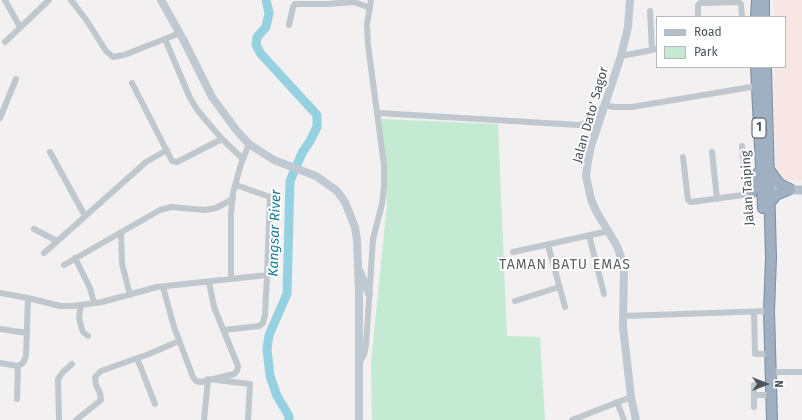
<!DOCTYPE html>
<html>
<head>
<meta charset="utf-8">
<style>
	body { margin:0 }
	#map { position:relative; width:802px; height:420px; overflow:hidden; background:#f2f0f0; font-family:"Fira Sans",sans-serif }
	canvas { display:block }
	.legend { position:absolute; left:656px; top:16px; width:130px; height:52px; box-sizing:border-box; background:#fff; border:1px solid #b7babd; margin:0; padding:5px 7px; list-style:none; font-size:12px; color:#4a535b }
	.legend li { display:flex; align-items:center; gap:8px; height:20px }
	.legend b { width:20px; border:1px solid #b7babd }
	.north { position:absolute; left:746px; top:364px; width:40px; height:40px; -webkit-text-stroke:3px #fff; paint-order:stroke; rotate:90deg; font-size:11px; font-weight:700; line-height:16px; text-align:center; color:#4a535b }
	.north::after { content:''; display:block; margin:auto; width:14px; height:18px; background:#4a535b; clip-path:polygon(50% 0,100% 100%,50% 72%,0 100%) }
</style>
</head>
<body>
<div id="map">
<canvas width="802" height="420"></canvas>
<ul class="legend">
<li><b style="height:5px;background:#b3bfcb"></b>Road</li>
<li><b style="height:11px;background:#c4ead4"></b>Park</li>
</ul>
<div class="north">N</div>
</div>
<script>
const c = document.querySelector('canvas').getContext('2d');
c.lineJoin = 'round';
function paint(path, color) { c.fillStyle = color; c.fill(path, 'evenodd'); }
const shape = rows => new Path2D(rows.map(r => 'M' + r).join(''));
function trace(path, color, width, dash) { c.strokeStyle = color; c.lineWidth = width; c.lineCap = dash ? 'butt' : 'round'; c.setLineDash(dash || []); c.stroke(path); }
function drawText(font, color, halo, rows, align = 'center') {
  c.font = font + ' "Fira Sans",sans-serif'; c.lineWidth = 4; c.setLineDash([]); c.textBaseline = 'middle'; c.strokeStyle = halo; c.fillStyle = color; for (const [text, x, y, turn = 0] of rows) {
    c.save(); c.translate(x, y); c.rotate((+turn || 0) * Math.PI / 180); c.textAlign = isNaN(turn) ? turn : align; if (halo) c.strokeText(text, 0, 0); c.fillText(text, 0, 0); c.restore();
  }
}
paint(shape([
	[773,0,802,0,802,181,785,180,775,168,774,67,785,67,785,17,774,17]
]), '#f8e6e4');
paint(shape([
	[381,119,498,124,507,336,540,337,545,420,372,420,371,362,387,204]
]), '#c4ead4');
trace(shape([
	[266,0,269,13,266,27,257,37,256,45,261,54,317,115,317,127,310,141,302,153,290,181,287,294,269,335,267,349,270,376,277,396,289,416,289,420]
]), '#96d1e2', 9);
const trunk = shape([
	[764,0,764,17],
	[756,17,757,0],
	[756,67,763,208],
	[766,67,771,258,769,311,772,420],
	[768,168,775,178,780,184,790,189],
	[752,192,758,173],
	[769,204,776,195,790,189]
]);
trace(trunk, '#798da5', 12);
trace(shape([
	[5,0,20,27],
	[71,0,87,21,106,51,113,57,124,55,180,33],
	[650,11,652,50],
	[698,17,698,5,700,3,738,2,741,4,742,17],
	[289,25,293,7,295,4,327,4,354,2,370,8],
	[5,42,49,0],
	[621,56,657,49],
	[132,83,172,161,177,162,222,139,198,111,190,98,165,39],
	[378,113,579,125,584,124,589,120,605,105,614,107,632,107,757,86],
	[0,118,16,79],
	[222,139,243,159],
	[742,146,747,194],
	[50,152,85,216],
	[712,152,717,199],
	[683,157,688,200,691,202,743,195,754,191],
	[34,229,57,241],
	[121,232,122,264,130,295],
	[589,235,604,294],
	[548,245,565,307],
	[513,252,609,231],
	[44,253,146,162,167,150],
	[75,258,90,288,94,303],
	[64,265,160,210,171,207,205,210,216,208,233,199],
	[231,279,231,214,233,193,241,164,249,144],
	[163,287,174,327,193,377,196,381,201,382,234,374,237,371,238,366,214,307,209,282],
	[0,293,28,298,60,306,73,306,102,302,157,287,267,275,270,197,236,185],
	[515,301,559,287],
	[81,305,79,317,81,326,83,332,88,336],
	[754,312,755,354,771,354],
	[623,316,769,311],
	[0,329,27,333],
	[224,330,259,326,263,323,265,315,267,275],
	[137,358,155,404],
	[0,363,18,366,23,363,26,356,28,298],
	[359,363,364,355,366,345,373,239,382,204,384,187,384,165,368,45,367,24,371,0],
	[771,372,802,372],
	[754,385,754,407],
	[754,395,772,395],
	[17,399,18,366],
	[617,402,624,420],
	[59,420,58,379,63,372,72,364],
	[76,420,101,400,100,393,96,385,95,377,101,371,149,354,179,341],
	[204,420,208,379,250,384,248,420],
	[572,420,631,397]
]), '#c0c7cd', 6);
trace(shape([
	[161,0,184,41,212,97,237,131,249,144,274,160,316,176,337,191,345,202,355,227,357,240,359,293,359,420],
	[630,0,628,27,621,56,591,146,588,161,586,176,591,199,596,211,617,246,624,266,623,327,631,397,636,420],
	[360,272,369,294]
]), '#c0c8d1', 8);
trace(shape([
	[763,189,802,190]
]), '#b3bfcb', 9);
trace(trunk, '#a0b0c2', 10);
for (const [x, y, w] of [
	[759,128,14]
]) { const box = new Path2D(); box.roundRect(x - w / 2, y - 10, w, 20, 3); c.fillStyle = '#fff'; c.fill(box); trace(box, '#4a535b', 1); }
drawText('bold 12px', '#4a535b', null, [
	["1",759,128]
]);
drawText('13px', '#4a535b', '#fff', [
	["Jalan Dato' Sagor",591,115,-74],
	["Jalan Taiping",748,188,-93]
]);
drawText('italic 14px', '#1d7f9b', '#fff', [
	["Kangsar River",275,233,-88]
]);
c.letterSpacing = '1px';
drawText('14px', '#5d6064', '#fff', [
	["TAMAN BATU EMAS",565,265]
]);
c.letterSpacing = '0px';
</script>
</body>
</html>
